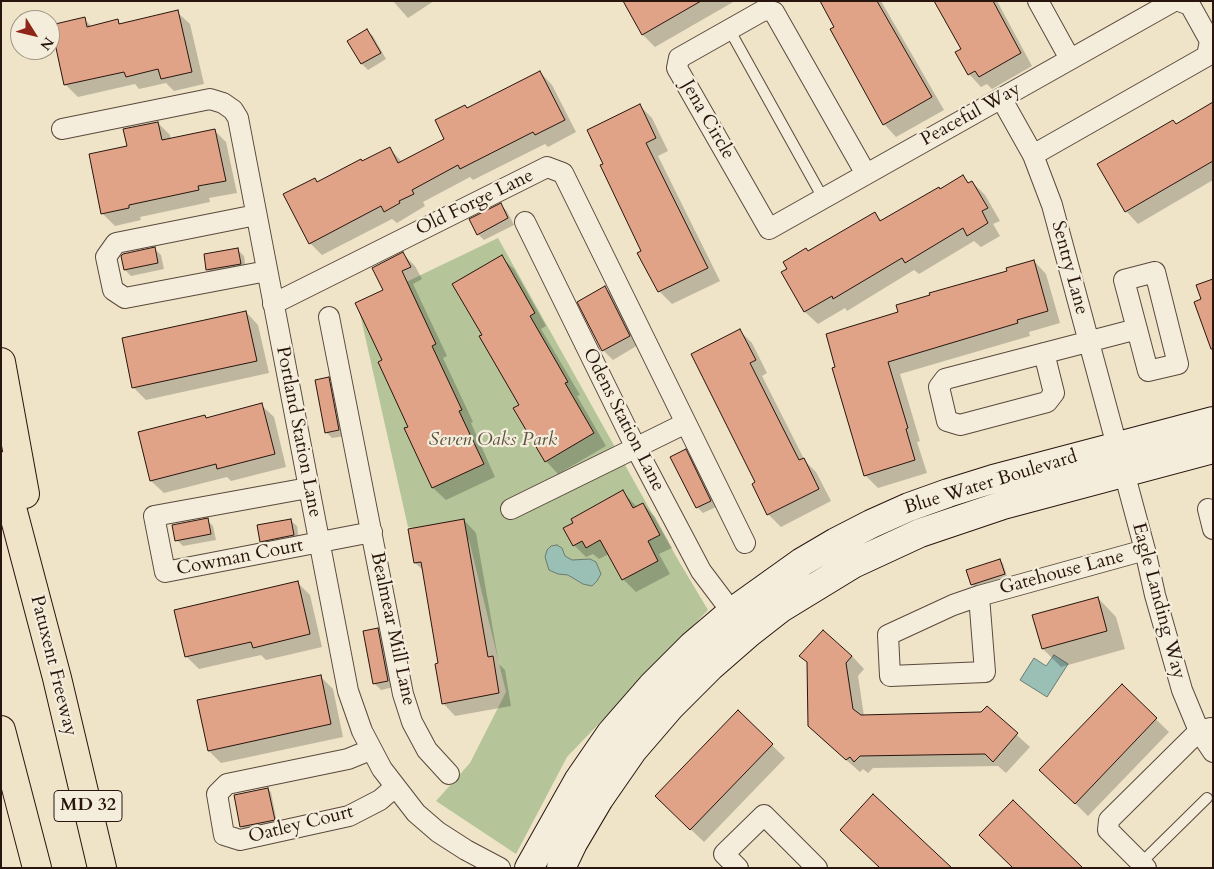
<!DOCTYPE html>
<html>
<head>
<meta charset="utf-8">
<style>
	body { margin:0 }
	#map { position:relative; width:1214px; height:869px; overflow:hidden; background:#efe4c8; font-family:Cardo,serif }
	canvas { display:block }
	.frame { position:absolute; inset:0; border:2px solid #28150e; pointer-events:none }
	.north { position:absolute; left:10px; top:10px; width:50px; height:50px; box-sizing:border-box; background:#f5eddb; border:1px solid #a39789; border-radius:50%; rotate:126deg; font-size:14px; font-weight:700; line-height:20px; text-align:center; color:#28150e }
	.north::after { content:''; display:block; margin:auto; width:18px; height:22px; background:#8f2418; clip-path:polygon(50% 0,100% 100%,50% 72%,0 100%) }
</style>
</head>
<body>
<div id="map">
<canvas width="1214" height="869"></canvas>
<div class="frame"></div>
<div class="north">N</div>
</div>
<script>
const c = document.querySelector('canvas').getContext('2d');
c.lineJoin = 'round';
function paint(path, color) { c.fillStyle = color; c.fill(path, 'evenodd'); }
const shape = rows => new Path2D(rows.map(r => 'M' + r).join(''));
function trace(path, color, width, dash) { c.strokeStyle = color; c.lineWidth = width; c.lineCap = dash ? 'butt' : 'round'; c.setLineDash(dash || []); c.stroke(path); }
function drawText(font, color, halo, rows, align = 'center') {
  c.font = font + ' Cardo,serif'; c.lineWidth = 4.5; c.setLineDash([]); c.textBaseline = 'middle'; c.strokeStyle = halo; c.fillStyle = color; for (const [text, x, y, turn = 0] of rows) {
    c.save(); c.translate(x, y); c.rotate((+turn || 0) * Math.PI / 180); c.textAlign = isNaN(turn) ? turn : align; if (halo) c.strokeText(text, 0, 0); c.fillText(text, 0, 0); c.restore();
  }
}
paint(shape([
	[498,238,677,558,708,610,567,757,516,854,436,801,470,763,506,692,469,540,408,527,358,305]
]), '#b5c599');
const water = shape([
	[557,545,562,548,565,556,572,560,590,559,596,562,601,574,597,581,592,586,583,584,568,575,558,574,549,570,545,557,547,550,551,546,557,545],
	[1054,655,1068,664,1047,697,1020,680,1034,658,1046,666,1054,655]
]);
paint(water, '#9abfb5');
trace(water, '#6c7b72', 1);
paint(shape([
	[393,1,434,1,408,18],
	[624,1,735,1,655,47,643,35],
	[821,1,881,1,944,110,896,137,884,124,836,27],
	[936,1,997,1,1032,66,992,89,987,84,981,87,969,74,963,49],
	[177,12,190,24,204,84,174,91,166,83,139,89,135,84,78,97,66,85,52,26,84,19,92,27,117,21,122,25],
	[366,30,373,36,386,59,368,70,362,64],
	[540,72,552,85,576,132,548,147,545,144,473,180,470,177,423,202,425,206,397,223,392,219,322,255,310,243,318,183,390,149,402,162,446,139,468,109],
	[1213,104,1213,180,1138,224,1126,211,1177,125],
	[639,105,652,118,668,151,658,156,720,281,672,304,659,291,605,164],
	[158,123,170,135,171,139,214,130,226,142,237,193,209,198,210,202,140,217,141,220,115,226,103,214,90,155,128,147],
	[963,177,970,184,972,182,985,195,1000,221,993,224,1000,236,981,247,974,241,919,274,914,270,847,311,845,308,818,324,805,312,783,273,809,252,874,213,883,222],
	[501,205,507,211,514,225,484,240,478,234],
	[155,249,161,255,164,269,131,276,125,270],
	[238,250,244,256,246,270,214,276,208,270,205,255],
	[403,254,415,266,422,279,413,284,447,356,443,358,473,422,471,423,495,477,446,500,433,488,406,429,410,427,384,361,384,291],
	[501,257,514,269,546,326,541,329,580,395,577,396,606,446,558,474,546,461,521,406,483,335],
	[1034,261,1046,274,1060,323,1029,332,1030,336,900,374,920,441,917,442,927,473,878,488,865,475,834,368,900,313],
	[605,287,614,297,638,345,613,360,603,350,579,302],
	[246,312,258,325,269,373,146,400,133,387],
	[740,331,752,343,767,373,762,376,805,461,816,472,831,501,781,527,768,514,757,483],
	[328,378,334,385,345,436,332,438,326,432],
	[261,405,274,417,286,467,231,481,227,477,164,493,151,481,139,433,205,416,207,419],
	[685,451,692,457,716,507,703,513,697,507],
	[623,492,637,507,643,504,655,517,672,548,659,554,670,574,636,592,623,579,609,554,599,559,593,554,586,557,574,545,575,523],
	[207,520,213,526,216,540,183,546,177,540],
	[290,520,297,526,299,541,267,547,261,541],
	[464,520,476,533,499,664,505,670,511,706,455,716,443,703,440,665,424,571,415,563],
	[1000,560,1003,563,1007,576,975,587,972,584],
	[298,583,310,595,322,647,266,660,261,655,199,669,186,656],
	[1098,598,1116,617,1125,649,1061,667,1043,649,1034,616],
	[378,629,384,635,394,687,381,690,374,683],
	[852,656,864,669,858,676,864,716,981,713,987,708,1030,747,1006,773,998,766,873,768,868,773,863,769,860,772,822,739,808,663],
	[321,677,333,689,343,737,221,763,209,751],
	[1122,686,1169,732,1088,816,1041,770],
	[738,712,785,758,704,842,656,796],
	[268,789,271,792,277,823,244,829,242,827]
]), '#0003');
const building = shape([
	[623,1,701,1,642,35,623,1],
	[820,1,877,1,932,97,883,125,830,29,834,27,820,1],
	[934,1,993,1,1021,53,979,77,975,71,968,75,955,52,961,49,934,1],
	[178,10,192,72,161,79,158,69,126,77,124,72,64,85,51,25,85,17,87,27,118,19,119,24,178,10],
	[367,29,381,53,361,64,347,41,367,29],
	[540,71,565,120,535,135,533,132,460,169,458,165,412,190,414,194,399,201,400,203,384,212,381,206,309,244,283,194,315,178,317,182,361,159,362,161,390,147,398,163,444,139,435,120,465,105,467,108,540,71],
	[1213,102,1213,161,1125,212,1097,164,1173,120,1176,124,1213,102],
	[640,104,656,138,646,143,708,268,658,292,637,253,641,251,600,165,603,164,587,130,640,104],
	[158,122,162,140,215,129,226,181,198,186,199,190,129,205,129,208,101,214,89,154,127,146,123,129,158,122],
	[963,175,968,183,972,181,988,208,982,211,988,223,967,236,963,228,905,263,902,258,833,299,832,296,804,312,781,272,787,269,783,262,806,248,808,251,875,212,880,221,939,187,940,189,963,175],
	[501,203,508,218,477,235,469,219,501,203],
	[155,247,158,263,124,270,121,256,123,254,155,247],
	[238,248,241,264,206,270,204,254,238,248],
	[403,252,411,267,402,271,436,344,432,346,462,410,459,411,484,464,432,488,404,428,408,427,378,362,382,360,355,303,383,290,372,268,403,252],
	[502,255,535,313,530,316,568,382,565,383,594,433,545,462,513,408,519,405,479,336,482,335,452,284,502,255],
	[1034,260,1048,311,1017,320,1018,323,888,362,908,428,906,429,915,460,864,476,832,368,835,367,826,334,898,312,896,305,930,295,929,293,1007,271,1006,268,1034,260],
	[1213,279,1213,349,1211,349,1194,302,1201,299,1196,285,1213,279],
	[605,286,630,336,602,351,577,302,605,286],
	[246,311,257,361,132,388,122,338,246,311],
	[740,329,756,360,750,363,799,460,804,458,819,489,767,515,752,484,755,482,691,354,740,329],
	[329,377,339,430,325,433,315,380,329,377],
	[262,403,275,454,217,469,216,464,150,481,138,432,205,415,206,418,262,403],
	[686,449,711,501,696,508,670,457,686,449],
	[623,490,633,508,643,503,660,535,648,541,658,561,622,580,600,540,586,548,582,541,573,546,563,528,573,523,571,519,623,490],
	[208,518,211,534,175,541,172,525,208,518],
	[291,519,294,535,260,542,257,525,291,519],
	[464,519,488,657,493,656,499,693,442,704,435,664,438,663,421,562,414,563,408,529,464,519],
	[1000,559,1005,574,971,585,966,570,1000,559],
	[298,581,310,634,253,648,251,642,185,657,174,610,298,581],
	[1098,597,1107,631,1042,649,1032,615,1098,597],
	[378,628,388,681,373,684,363,631,378,628],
	[823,630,852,656,846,663,853,709,861,715,981,712,987,706,1018,733,993,762,985,754,860,756,854,762,850,757,846,760,808,726,807,662,799,656,823,630],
	[321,675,331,724,208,751,197,700,321,675],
	[1122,684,1157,718,1075,804,1039,770,1122,684],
	[738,710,773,744,690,830,655,796,738,710],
	[268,788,275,820,240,827,234,795,268,788],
	[873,794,952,868,880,868,840,830,873,794],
	[1013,800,1083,868,1013,868,979,835,1013,800]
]);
paint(building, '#e0a387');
trace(building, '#28150e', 1);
const lane = shape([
	[729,29,823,198],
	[1141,863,1207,798]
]);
const street = shape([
	[1038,1,1070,59],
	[1001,98,1033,155,1052,205,1145,550,1155,595,1182,690,1199,731,1213,752],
	[62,129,210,99,223,103,233,110,238,118,348,691,362,731,382,769,416,813,438,832,466,850,500,868],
	[1033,155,1207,56,1210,41,1190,5,1179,1],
	[866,174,774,12,764,10,679,58,677,68,769,229,1174,1],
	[256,215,116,243,106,257,113,290,125,298,267,271],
	[525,222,636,448,701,571,732,612],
	[1155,272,1178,364,1148,371,1124,280,1155,272],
	[273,304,547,167,563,173,745,543],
	[329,317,403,694,412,722,427,750,449,774],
	[1044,353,1054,393,1047,402,960,425,947,421,939,387,945,379,1137,329],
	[308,488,154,516,165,572,372,532],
	[511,509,686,423],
	[1208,509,1213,529],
	[979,596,985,672,890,676,888,635,953,605,979,596,1145,550],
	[370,750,348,759,227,784,217,794,224,835,240,840,349,816,380,800,395,787],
	[738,868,724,854,764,815,817,868],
	[1146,868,1108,830,1109,820,1199,731,1211,728]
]);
const secondary = shape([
	[529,868,578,781,611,733,652,686,692,646,732,612,802,562,836,542,871,524,909,507,948,493,993,479,1213,421],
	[561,868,573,843,599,799,633,750,670,707,710,667,749,633,781,608,853,564,920,533,1003,505,1213,449]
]);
const highway = shape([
	[1,362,25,494],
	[1,466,57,678,102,868],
	[1,730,37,868]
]);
trace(lane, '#5a493c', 12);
trace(street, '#5a493c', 22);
trace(secondary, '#28150e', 30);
trace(highway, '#28150e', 30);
trace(lane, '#f5eddb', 10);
trace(street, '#f5eddb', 20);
trace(secondary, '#f5eddb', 28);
trace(highway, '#efe4c8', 28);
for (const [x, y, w] of [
	[88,806,68]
]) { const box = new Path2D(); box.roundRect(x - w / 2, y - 15.5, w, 31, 4); c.fillStyle = '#f5eddb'; c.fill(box); trace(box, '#28150e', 1); }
drawText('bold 18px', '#28150e', null, [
	["MD 32",88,806]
]);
drawText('19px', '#28150e', '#f5eddb', [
	["Peaceful Way",971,115,-29],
	["Jena Circle",707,120,60],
	["Old Forge Lane",475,203,-26],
	["Sentry Lane",1069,268,75],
	["Odens Station Lane",623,420,63],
	["Portland Station Lane",298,432,79],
	["Blue Water Boulevard",991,483,-17],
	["Cowman Court",240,558,-11],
	["Gatehouse Lane",1062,573,-15],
	["Eagle Landing Way",1158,601,75],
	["Bealmear Mill Lane",392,629,78],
	["Patuxent Freeway",53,666,76],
	["Oatley Court",301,825,-14]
]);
drawText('italic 19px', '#59533f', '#f5eddb', [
	["Seven Oaks Park",493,441]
]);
</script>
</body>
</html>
